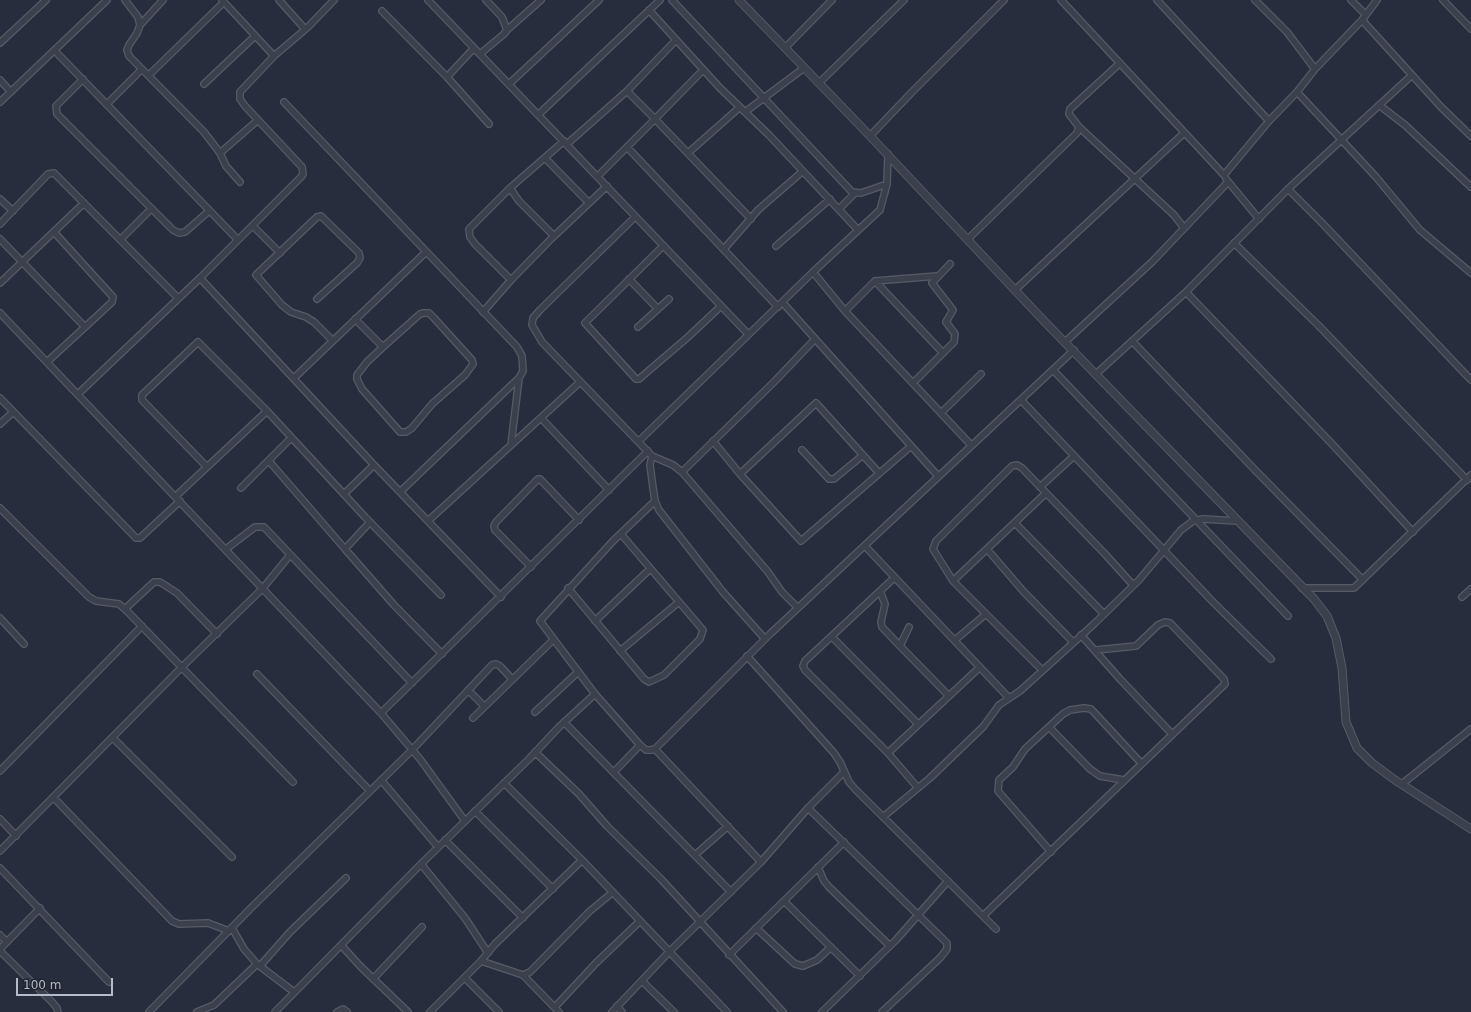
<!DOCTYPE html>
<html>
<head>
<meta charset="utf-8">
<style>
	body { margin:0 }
	#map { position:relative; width:1471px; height:1012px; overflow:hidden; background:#272d3c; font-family:"DejaVu Sans",sans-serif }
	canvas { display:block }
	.scale { position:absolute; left:16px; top:978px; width:97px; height:18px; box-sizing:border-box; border:2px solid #b7bbc7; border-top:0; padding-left:5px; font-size:12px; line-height:14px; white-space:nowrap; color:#b7bbc7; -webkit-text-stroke:3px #202531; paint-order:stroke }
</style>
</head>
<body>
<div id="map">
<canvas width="1471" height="1012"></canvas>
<div class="scale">100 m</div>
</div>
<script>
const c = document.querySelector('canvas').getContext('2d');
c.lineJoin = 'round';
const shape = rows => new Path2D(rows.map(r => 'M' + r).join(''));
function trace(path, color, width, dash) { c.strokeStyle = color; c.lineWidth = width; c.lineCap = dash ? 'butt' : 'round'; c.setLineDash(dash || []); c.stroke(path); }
const minor = shape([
	[125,0,138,17,140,25,137,33,129,45,127,50,129,56,204,132,220,153,226,166,240,182],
	[222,0,274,56],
	[279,0,305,29],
	[428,0,748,334],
	[672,0,852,192,861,193,887,184],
	[1061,0,1224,175,1269,121,1297,92,1315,69,1362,20,1377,0],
	[1157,0,1269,121],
	[1255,0,1287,32,1315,69],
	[1351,0,1365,14],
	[1443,0,1471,29],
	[649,10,720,88,769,135,858,230],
	[382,11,447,77,489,124],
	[1362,20,1441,107,1471,136],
	[140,25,163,0],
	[507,30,541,0],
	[0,43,46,0],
	[785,48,832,0],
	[55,51,238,240],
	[480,54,504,34,507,30,502,17,486,0],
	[703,70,655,119,751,219],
	[149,75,224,2],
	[447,77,474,48],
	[83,79,56,106,57,114,173,230,179,233,185,232,209,211],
	[0,80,11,92],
	[819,83,904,0],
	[204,84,255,36],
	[509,84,599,0],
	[1297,92,1376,177,1420,230,1471,273],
	[0,102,107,0],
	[284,102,517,347,522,356,523,371,519,378,400,492],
	[107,104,142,69],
	[1379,105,1405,125,1471,187],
	[745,112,804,68],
	[539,114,660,0],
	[1079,127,1174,215,1184,228],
	[870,136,912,92,1004,0],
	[567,144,627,91],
	[627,147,778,307],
	[220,153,258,120],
	[688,153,740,107],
	[545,158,589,203],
	[598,176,655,119,627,91,676,40],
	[1226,179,1259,219],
	[510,188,519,201,554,236],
	[1288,189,1323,224,1471,380],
	[0,199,13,211],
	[839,209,855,193],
	[635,217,540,310,533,318,532,325,542,342,652,456,673,465,682,472,768,572,782,592,798,608],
	[0,224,48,174,54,173,178,298],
	[253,226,280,253],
	[0,239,85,327],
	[968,239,1077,133,1079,127,1069,114,1070,109,1120,63],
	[120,240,151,209],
	[1234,243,1319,326,1467,480],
	[663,246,585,323,636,379,639,379,688,337,721,306],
	[776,246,830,199],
	[724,249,758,210,803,171],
	[813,272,845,311,971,445],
	[200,278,374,465,501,597],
	[629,279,658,309],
	[511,280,475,244,470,237,469,229,510,188,564,141],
	[875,281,943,353],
	[0,283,84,203],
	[1015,290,1184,133],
	[1186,292,1333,445,1413,532],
	[317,299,357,263,360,258,359,253,321,216,317,217,256,275,282,305,291,312,306,317,314,322,333,341],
	[783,303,938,476],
	[845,311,875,281,937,276],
	[483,312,511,280,551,239,607,186],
	[0,313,381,713,420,759,465,821],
	[424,313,429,313,434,318,472,360,473,364,465,375,432,404,412,428,406,432,400,432,362,389,357,379,357,375,367,362,383,347,420,314,424,313],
	[355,319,383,347],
	[638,327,669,299],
	[1132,341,1256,471,1363,580],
	[1065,342,1152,262,1228,182],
	[47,362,97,316,112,302,113,297,54,232],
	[1054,371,1288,616],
	[1096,374,1186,292,1288,189,1412,75],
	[294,378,426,252],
	[913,383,954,342,955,334,946,322,953,310,932,283,950,264],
	[78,394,200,278,301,177,303,174,302,167,245,106,240,99,240,92,274,56,308,27,334,0],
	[0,398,136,538,140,538,180,501],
	[1021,400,1214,603,1271,659],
	[941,413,981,374],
	[541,418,609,490],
	[0,424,13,412],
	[639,441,813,272,880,210,887,184,888,154],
	[713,441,740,474,816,403,879,473],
	[511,445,519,378],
	[802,450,829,479,834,479,863,455],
	[652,456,650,465,653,488,655,501,659,510,723,592,765,639],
	[269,461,345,549],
	[207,467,142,400,142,395,198,342,267,411,365,517,441,595],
	[682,472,775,381,815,339],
	[740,474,801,541,911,446],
	[1040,487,1074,456],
	[241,488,291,438],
	[344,494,374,465],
	[176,496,267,411],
	[655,501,613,541,540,621,595,694,640,745,646,750,651,750,655,749,770,634,1074,350],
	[0,508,89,597,96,601,119,604,127,611],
	[428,521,580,382],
	[370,522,345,549,394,605,442,654],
	[1015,523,1104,614],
	[865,546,1009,698],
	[226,549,255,527,264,527,412,683],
	[987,549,1023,591,1073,642],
	[531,567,495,530,494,526,496,522,538,479,540,479,579,520],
	[953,581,1046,493],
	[568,588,644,679,649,682,664,675,700,639,703,630,621,534],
	[1302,588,1354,588,1471,475],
	[880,591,885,604,881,622,882,627,900,646],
	[1462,597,1471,589],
	[0,618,24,644],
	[595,621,650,569],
	[909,627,900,646,949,696],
	[217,634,177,593,160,582,154,582,127,607,127,611,293,782],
	[1081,635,1120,679,1172,734],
	[832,637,918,724],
	[955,640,986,614],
	[620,651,679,602],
	[747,656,834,753,840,762,849,782,855,789,996,929],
	[1042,670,953,581,933,549,936,541,1012,466,1017,465,1022,468,1105,554,1133,585],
	[257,674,370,791],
	[468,690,484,706],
	[535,712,578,672],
	[381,713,648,451],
	[473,718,553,640],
	[564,722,731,892],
	[1049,727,1090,769,1100,776,1124,780],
	[113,738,232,857],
	[655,749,761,862],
	[535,752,579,794,607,826,661,879,783,1012],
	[888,753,805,670,803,666,805,661,894,578],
	[0,771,142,626],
	[614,772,640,745],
	[381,780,438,847],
	[504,783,582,860,727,1012],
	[1402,784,1471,729],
	[918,788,888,753,980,667],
	[54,798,172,921,179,924,208,923,229,931],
	[808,808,947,943,947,949,940,958,882,1012],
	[475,811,553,889],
	[883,817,930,778,983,727,999,705,1020,691,1094,624,1139,580,1181,530,1193,521,1203,519,1237,521],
	[0,819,16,836],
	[445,840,523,918],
	[0,851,182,667,263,588,290,555],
	[1051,852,998,791,999,780,1013,767,1025,749,1063,714,1070,710,1084,708,1091,709,1141,763],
	[695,855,728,826],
	[421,864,465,918,488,953],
	[818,867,824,881,829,887,890,946],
	[0,868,109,982],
	[784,901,860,976],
	[983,916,1225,684,1224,679,1170,623,1165,622,1158,625,1136,646,1096,650],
	[232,928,244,949,257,964,294,992],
	[756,928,795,964,803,966,817,960,831,947],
	[0,935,7,942],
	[341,945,360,966,408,1012],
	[0,949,40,908],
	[0,951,52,1002,57,1008,58,1012],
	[729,955,844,842],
	[481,961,523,975,530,972,590,911,613,892],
	[260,966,290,932,346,878],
	[523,975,559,1012],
	[465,978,499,1012],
	[373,979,422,927],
	[642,981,674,1012],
	[617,1006,622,1012],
	[555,1007,596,963,640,921],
	[149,1012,251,908,412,750,492,665,496,664,500,666,512,679],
	[197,1012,214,1005,257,964],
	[275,1012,421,864,529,759,559,727,595,694],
	[337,1012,343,1009,347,1012],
	[430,1012,481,961,495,944,582,860],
	[612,1012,669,952,761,862,808,808,844,772],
	[822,1012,896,940,948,881]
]);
const tertiary = shape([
	[739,0,870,136,1044,321,1314,599,1327,616,1336,638,1342,668,1346,722,1357,748,1372,763,1395,780,1471,829]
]);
trace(minor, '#565b67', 8);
trace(tertiary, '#565b67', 9);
trace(minor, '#3b404c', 5.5);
trace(tertiary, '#3b404c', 7);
</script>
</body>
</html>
